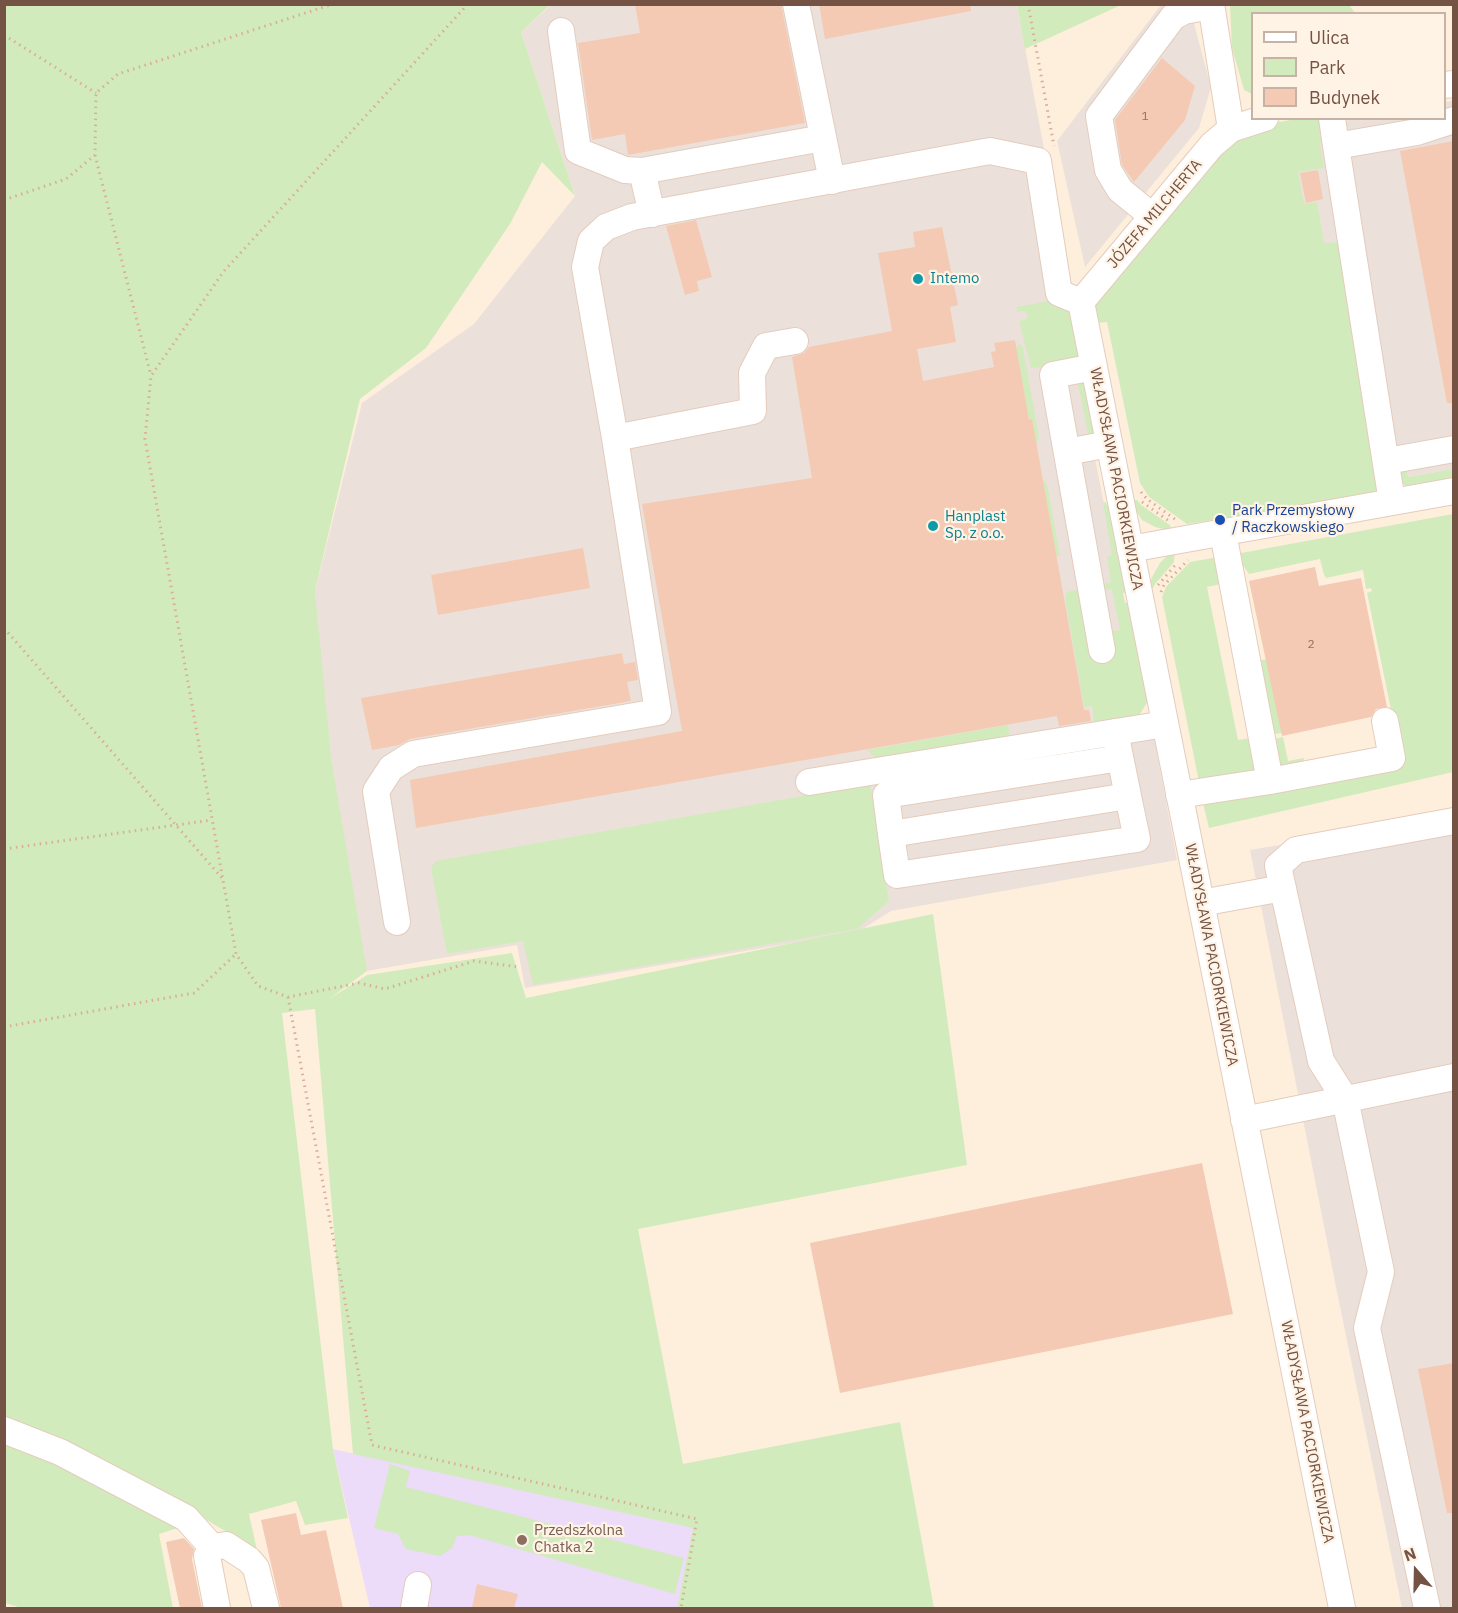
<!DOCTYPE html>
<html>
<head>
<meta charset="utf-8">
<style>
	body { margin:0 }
	#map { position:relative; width:1458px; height:1613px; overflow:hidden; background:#feefdd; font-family:"IBM Plex Sans",sans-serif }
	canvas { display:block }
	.frame { position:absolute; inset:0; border:6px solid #745345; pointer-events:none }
	.legend { position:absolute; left:1251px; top:12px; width:195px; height:108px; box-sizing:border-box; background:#fff3e5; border:2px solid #c7b3a5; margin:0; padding:8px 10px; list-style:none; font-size:18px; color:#745345 }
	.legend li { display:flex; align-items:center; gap:12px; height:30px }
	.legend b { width:30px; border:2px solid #c7b3a5 }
	.north { position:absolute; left:1386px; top:1541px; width:60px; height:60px; -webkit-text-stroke:4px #fff3e5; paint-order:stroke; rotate:340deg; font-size:16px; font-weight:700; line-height:24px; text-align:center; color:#745345 }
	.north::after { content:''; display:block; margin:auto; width:21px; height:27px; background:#745345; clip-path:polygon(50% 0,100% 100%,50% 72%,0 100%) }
</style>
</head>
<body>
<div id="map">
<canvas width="1458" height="1613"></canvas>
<div class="frame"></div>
<ul class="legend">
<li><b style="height:8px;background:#fff"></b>Ulica</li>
<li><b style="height:16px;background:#d2ebbc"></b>Park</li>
<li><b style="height:16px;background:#f4cab4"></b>Budynek</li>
</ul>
<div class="north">N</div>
</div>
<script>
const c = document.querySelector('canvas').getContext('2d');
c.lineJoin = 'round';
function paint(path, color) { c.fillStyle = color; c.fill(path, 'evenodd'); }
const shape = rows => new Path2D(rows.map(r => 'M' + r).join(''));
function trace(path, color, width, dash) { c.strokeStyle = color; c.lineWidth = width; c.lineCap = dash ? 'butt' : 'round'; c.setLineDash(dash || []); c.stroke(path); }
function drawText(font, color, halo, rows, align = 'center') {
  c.font = font + ' "IBM Plex Sans",sans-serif'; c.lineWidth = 4.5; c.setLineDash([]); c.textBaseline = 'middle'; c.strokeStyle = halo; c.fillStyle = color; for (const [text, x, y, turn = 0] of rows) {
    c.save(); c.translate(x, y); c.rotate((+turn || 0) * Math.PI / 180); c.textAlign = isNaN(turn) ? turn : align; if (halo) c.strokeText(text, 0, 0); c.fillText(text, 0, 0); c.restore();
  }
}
paint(shape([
	[551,5,1017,5,1054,202,1066,312,1144,706,1127,720,1154,737,1177,860,891,911,858,932,525,988,517,945,367,971,340,881,315,591,362,403,474,324,575,196,521,32],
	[1161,5,1189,5,1211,87,1199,128,1085,267,1057,141],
	[1453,101,1453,469,1187,517,1231,151,1353,119,1444,118,1445,102],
	[1453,815,1453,1608,1402,1608,1336,1287,1250,850]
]), '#ebe1da');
paint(shape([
	[333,1449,694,1528,677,1608,370,1608]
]), '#ecdbf9');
paint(shape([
	[1017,4,1121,4,1121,5,1025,49],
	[5,5,550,5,521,32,575,196,542,162,510,224,426,348,360,399,315,591,331,757,367,971,329,999,367,975,512,953,526,998,933,914,967,1165,638,1229,683,1464,900,1422,934,1608,677,1608,693,1528,353,1454,315,1009,282,1013,333,1449,348,1518,305,1525,296,1501,249,1514,257,1550,205,1519,159,1534,173,1608,21,1608,5,1603],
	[1230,5,1349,5,1355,13,1252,14,1252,94,1244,90,1232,48],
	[1296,119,1320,119,1324,127,1320,145,1324,168,1298,172,1304,204,1317,202,1324,243,1338,242,1372,432,1377,489,1372,495,1239,521,1237,516,1187,524,1149,497,1140,483,1107,322,1097,323,1095,308,1098,298,1215,153,1263,125],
	[1049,301,1071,310,1082,356,1044,367,1031,368,1019,321,1025,320,1028,315,1024,311,1017,312,1016,307],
	[1017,342,1023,348,1039,438,1036,445,1031,420,1029,420,1016,348,1018,347],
	[1077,378,1087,379,1095,434,1089,439],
	[1406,466,1408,477,1453,469,1453,482,1407,487,1401,482,1399,472],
	[1042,479,1047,484,1060,556,1056,556],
	[1137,500,1141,505,1170,525,1172,531,1155,527,1142,520,1130,501],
	[1106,502,1107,506,1112,505,1129,592,1123,593,1125,603,1131,603,1148,701,1140,714,1133,720,1095,728,1092,706,1084,707,1065,598,1067,592,1081,589,1107,632,1120,630,1112,589,1100,590,1100,585,1111,582,1107,557,1112,555,1103,503],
	[1453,514,1453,772,1209,828,1203,803,1402,763,1367,593,1372,591,1371,588,1366,589,1363,570,1326,578,1324,575,1320,559,1249,574,1242,564,1241,553],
	[1175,552,1174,562,1155,584,1153,588,1149,588,1152,577,1160,563,1168,555],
	[1218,557,1221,584,1207,587,1238,740,1252,738,1255,769,1253,771,1199,782,1162,597,1166,587,1190,562],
	[1267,659,1282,733,1274,734,1258,661],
	[1008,725,1010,741,891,759,875,757,867,750],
	[1283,737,1288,761,1304,758,1303,763,1282,766,1277,761,1269,740],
	[870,784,889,901,857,929,533,985,523,941,447,954,431,867,436,861],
	[390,1464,410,1471,406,1487,684,1558,675,1594,469,1535,457,1536,452,1548,440,1556,406,1549,398,1534,374,1528]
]), '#d2ebbc');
paint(shape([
	[635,4,781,4,805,123,628,155,625,134,592,140,578,43,640,33],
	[819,4,970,4,971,11,825,39],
	[1162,58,1195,86,1185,120,1134,182,1122,165,1115,120],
	[1454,141,1454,403,1447,403,1400,151],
	[1318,170,1323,199,1306,203,1300,173],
	[696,220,712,277,697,281,699,291,685,295,666,226],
	[942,227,958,305,950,307,956,342,917,349,923,381,994,367,991,352,996,351,994,343,1015,340,1029,420,1032,419,1084,710,1089,710,1091,721,1059,726,1057,716,416,828,410,780,682,731,642,504,812,478,792,357,804,353,809,347,892,331,878,253,915,247,913,232],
	[583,548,590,588,438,615,431,575],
	[1315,567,1319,586,1361,578,1387,707,1376,709,1371,717,1282,736,1249,581],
	[622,653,624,664,635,662,638,680,627,682,631,701,410,739,399,745,372,750,361,698],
	[1202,1163,1233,1314,840,1393,810,1243],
	[1454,1363,1454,1513,1447,1513,1418,1369],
	[296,1513,301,1535,326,1530,343,1608,281,1608,261,1520],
	[184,1538,194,1549,192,1559,202,1608,180,1608,166,1542],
	[477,1584,518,1594,514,1608,472,1608]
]), '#f4cab4');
const minor = shape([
	[796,4,832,181],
	[1211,4,1231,129],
	[561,31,578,151,625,170,642,171,652,214],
	[1444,85,1454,84],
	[1332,118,1336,146],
	[642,171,823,138],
	[1152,216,1120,190,1108,170,1099,116,1173,17,1184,11,1211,6],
	[1081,302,1342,1608],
	[1081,302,1212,145,1231,129,1265,118],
	[1094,367,1053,375,1102,650],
	[615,438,753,411,752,373,766,346,795,341],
	[1067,452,1109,444],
	[1387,461,1454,449],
	[1392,502,1336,146,1417,132,1454,120],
	[1223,533,1270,781],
	[1130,549,1454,491],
	[1115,732,1128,796,1137,839,897,875,891,834,1128,796],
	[809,782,1165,724],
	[1179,795,1270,781,1392,758,1385,721],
	[891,834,886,795,1120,758],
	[1201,903,1283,888],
	[397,922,376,791,391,768,413,754,658,712,615,438,585,267,591,241,606,227,632,217,990,151,1038,161,1059,293,1081,302],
	[1244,1120,1454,1077],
	[4,1430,60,1452,186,1518,212,1547],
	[217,1608,207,1556,212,1547,226,1545,249,1560,256,1568,266,1608],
	[414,1608,418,1585],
	[1427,1608,1367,1328,1381,1272,1345,1099,1321,1061,1278,866,1296,850,1454,821]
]);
trace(minor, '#e4ccbc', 28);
trace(shape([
	[468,4,224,271,151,376,145,439,236,954,258,986,288,997,359,983,385,989,474,961,519,967],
	[1028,4,1054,146],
	[4,35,96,93],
	[95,155,151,376],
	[4,200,66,179,95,155,96,93,118,74,333,4],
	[1141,492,1147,499,1176,520],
	[1142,502,1169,521],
	[1158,585,1177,563],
	[1161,592,1164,585,1188,560],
	[4,628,222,878],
	[4,849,212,820],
	[288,997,372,1445,697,1519,681,1608],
	[4,1027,194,993,236,954]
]), '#d9ad97', 3, [1.5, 4.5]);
trace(minor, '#fff', 26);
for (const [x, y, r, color] of [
	[918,279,6,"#0f9aa8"],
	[1220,520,6,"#1a4fb4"],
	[933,526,6,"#0f9aa8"],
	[522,1540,6,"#8d6e63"]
]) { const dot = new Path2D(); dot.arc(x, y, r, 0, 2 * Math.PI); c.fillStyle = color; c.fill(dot); trace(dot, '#fff3e5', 2); }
drawText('12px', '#947161', null, [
	["1",1145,117],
	["2",1311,645]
]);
drawText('15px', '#745345', '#fff3e5', [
	["JÓZEFA MILCHERTA",1155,214,-50],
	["WŁADYSŁAWA PACIORKIEWICZA",1116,479,79],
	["WŁADYSŁAWA PACIORKIEWICZA",1211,955,79],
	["WŁADYSŁAWA PACIORKIEWICZA",1307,1432,79]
]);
drawText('15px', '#0d838f', '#fff3e5', [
	["Intemo",930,279],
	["Hanplast",945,517],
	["Sp. z o.o.",945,534]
], 'left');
drawText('15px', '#164399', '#fff3e5', [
	["Park Przemysłowy",1232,511],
	["/ Raczkowskiego",1232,528]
], 'left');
drawText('15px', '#785e54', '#fff3e5', [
	["Przedszkolna",534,1531],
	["Chatka 2",534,1548]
], 'left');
</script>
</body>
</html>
